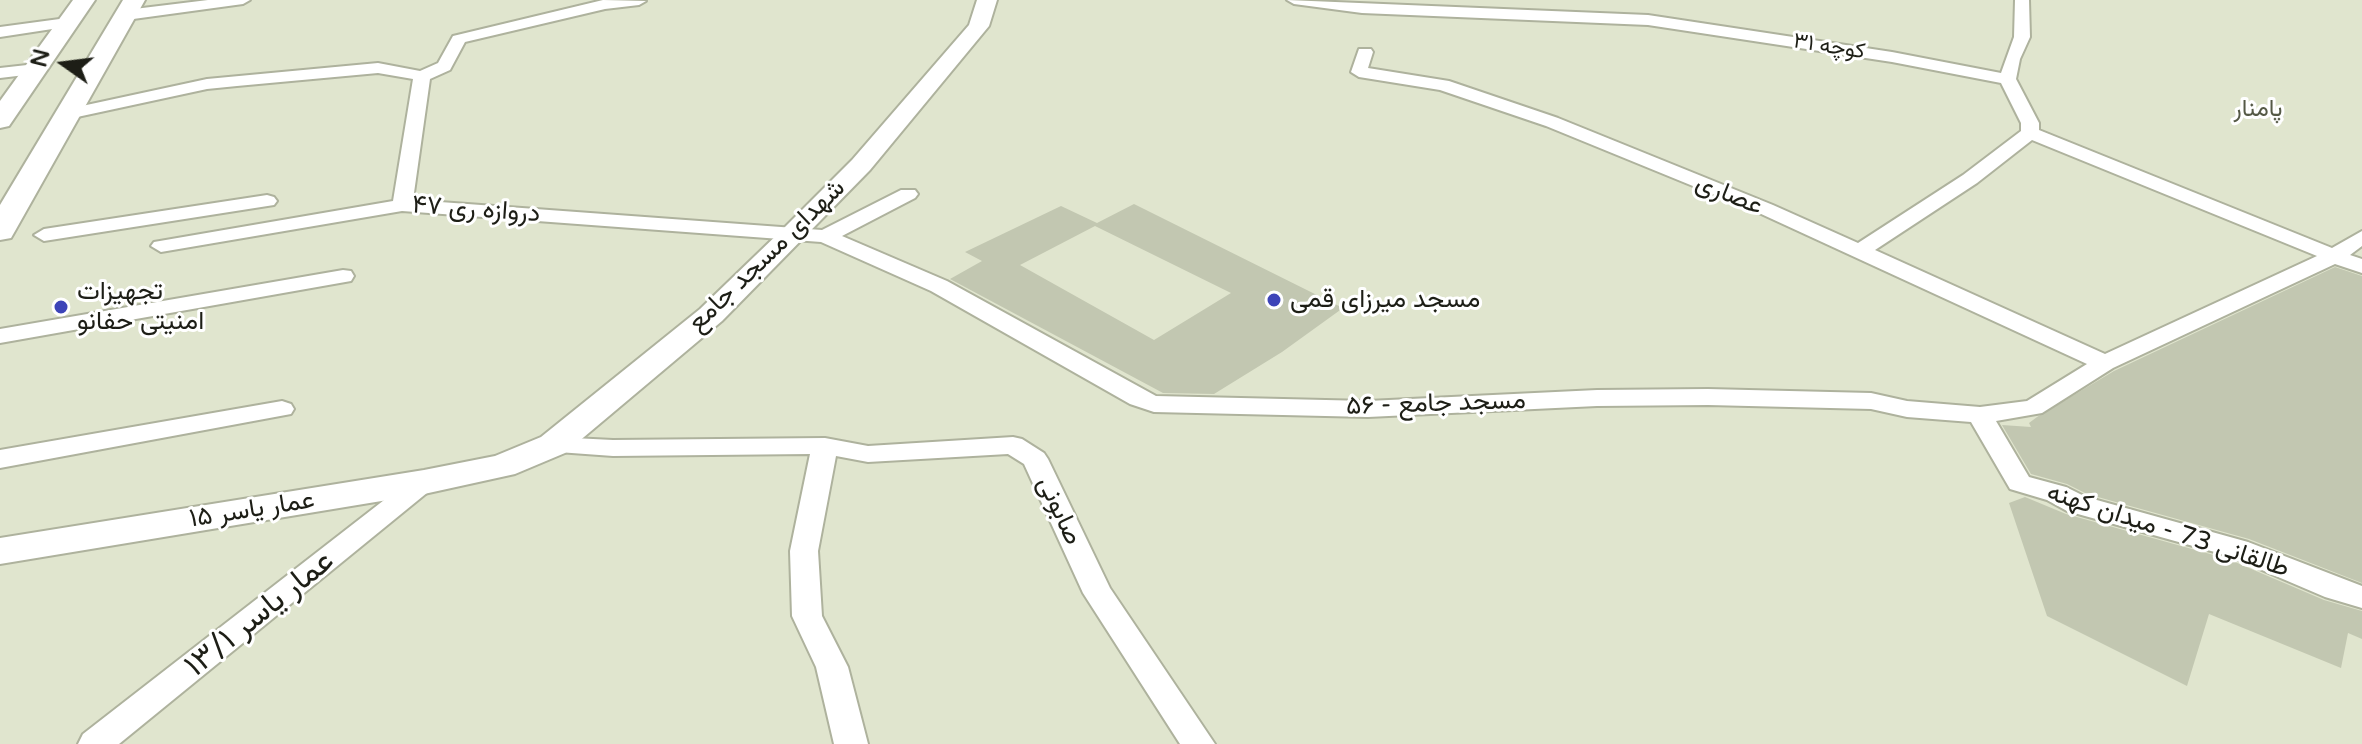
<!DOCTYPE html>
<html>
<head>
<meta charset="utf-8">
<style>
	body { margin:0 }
	#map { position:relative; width:2362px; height:744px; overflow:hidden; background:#e0e5ce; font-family:"Varela Round",sans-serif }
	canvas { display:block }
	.north { position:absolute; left:24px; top:24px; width:80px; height:80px; -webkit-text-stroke:6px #fff; paint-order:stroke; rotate:284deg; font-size:22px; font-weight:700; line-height:32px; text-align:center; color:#1d1e16 }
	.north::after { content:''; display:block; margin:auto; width:28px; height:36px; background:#1d1e16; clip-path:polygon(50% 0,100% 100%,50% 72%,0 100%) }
</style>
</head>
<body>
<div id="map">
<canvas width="2362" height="744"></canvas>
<div class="north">N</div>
</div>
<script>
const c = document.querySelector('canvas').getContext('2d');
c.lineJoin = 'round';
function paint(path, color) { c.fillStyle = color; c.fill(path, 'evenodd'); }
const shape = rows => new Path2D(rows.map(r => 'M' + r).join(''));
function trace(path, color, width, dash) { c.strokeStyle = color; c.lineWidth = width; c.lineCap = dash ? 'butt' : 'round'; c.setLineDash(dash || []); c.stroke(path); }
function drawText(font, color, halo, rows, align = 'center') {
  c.font = font + ' "Varela Round",Vazirmatn,sans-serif'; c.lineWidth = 6; c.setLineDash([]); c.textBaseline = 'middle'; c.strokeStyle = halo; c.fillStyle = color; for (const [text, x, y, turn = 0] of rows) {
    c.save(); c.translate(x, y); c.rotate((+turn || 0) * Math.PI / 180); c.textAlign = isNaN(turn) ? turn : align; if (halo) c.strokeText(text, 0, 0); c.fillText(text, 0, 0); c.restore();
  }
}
paint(shape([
	[1134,204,1343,308,1282,352,1214,394,1163,393,950,279,982,261,965,252,1061,206,1097,223],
	[1095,226,1231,293,1154,340,1020,265],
	[2335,267,2362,276,2362,583,2249,539,2087,494,2067,484,2031,474,2002,425,2031,427,2029,423,2037,417,2114,371],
	[2025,497,2066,514,2228,559,2324,600,2362,611,2362,639,2348,633,2341,668,2209,614,2187,686,2047,616,2009,503]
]), '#c2c7b1');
const minor = shape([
	[208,0,250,0,243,4,126,20,118,15,126,10,208,0],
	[603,0,646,1,639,5,605,9,465,42,450,70,430,79,413,200,822,230,901,190,915,190,918,194,915,198,842,236,947,281,1156,396,1368,401,1597,390,1708,389,1871,393,1907,401,1980,407,2027,401,2087,364,1759,213,1546,126,1440,90,1359,77,1351,72,1359,49,1371,49,1373,52,1368,68,1449,81,1558,118,1773,205,1858,243,1963,175,2021,131,2021,123,2001,83,1892,62,1648,25,1362,13,1294,4,1287,0,1648,15,1892,52,2001,73,2014,37,2015,0,2029,0,2030,37,2020,59,2016,79,2039,123,2039,130,2332,248,2362,231,2362,246,2350,255,2362,259,2362,273,2335,264,2113,368,2042,413,1996,421,2029,477,2066,487,2086,497,2248,542,2362,586,2362,608,2325,597,2229,556,2067,511,2047,500,2010,489,1971,422,1907,417,1871,409,1708,405,1597,406,1368,417,1154,412,1130,404,931,291,821,242,402,211,161,252,151,246,154,242,393,201,413,79,378,73,237,86,207,89,68,119,59,114,68,109,207,79,378,63,420,71,438,63,453,36,603,0],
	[2032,140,2317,256,2105,354,1875,250,1977,183,2032,140],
	[67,18,72,20,72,26,0,37,0,27,67,18],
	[36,64,42,65,44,69,42,73,0,78,0,68,36,64],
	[267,195,274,197,277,201,274,205,44,241,34,235,44,229,267,195],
	[343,270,351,271,354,276,351,281,0,343,0,329,343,270],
	[282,401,291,404,294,409,291,414,0,468,0,450,282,401],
	[553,437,613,440,825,438,868,446,1013,437,1022,439,1044,453,1048,459,1110,588,1215,744,1180,744,1083,593,1024,464,1008,454,868,462,836,456,818,551,822,616,848,667,868,744,834,744,816,667,792,616,790,551,810,454,613,456,544,451,540,445,544,439,553,437],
	[424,473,433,476,437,482,433,488,119,744,78,744,83,734,415,476,424,473]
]);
const secondary = shape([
	[977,0,997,0,989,26,870,170,722,321,565,453,515,474,424,494,0,564,0,538,424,470,495,456,541,437,700,309,784,228,852,160,969,25,977,0]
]);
const primary = shape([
	[73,0,95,0,9,126,0,128,0,101,73,0],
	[123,0,145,0,15,231,11,238,0,240,0,205,123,0]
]);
trace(minor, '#aeb29d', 4);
trace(secondary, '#aeb29d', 4);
trace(primary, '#aeb29d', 4);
paint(minor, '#fff');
paint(secondary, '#fff');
paint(primary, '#fff');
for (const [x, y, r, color] of [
	[1274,300,8,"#3d44b8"],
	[61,307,8,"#3d44b8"]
]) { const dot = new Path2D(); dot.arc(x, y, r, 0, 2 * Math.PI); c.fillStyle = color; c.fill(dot); trace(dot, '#fff', 3); }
drawText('22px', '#1d1e16', '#fff', [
	["کوچه ۳۱",1829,47,9]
]);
drawText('24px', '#555946', '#fff', [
	["پامنار",2258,110]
]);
drawText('26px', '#1d1e16', '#fff', [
	["عصاری",1729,195,22],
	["دروازه ری ۴۷",476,210,4],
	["شهدای مسجد جامع",767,256,-44],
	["۵۶ - مسجد جامع",1436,404,-2],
	["عمار یاسر ۱۵",252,510,-9],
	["صابونی",1059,511,65],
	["طالقانی 73 - میدان کهنه",2168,531,18]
]);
drawText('26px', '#1d1e16', '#fff', [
	["تجهیزات",77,292],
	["امنیتی حفانو",77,322],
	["مسجد میرزای قمی",1290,300]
], 'left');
drawText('32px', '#1d1e16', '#fff', [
	["عمار یاسر ۱۳/۱",260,614,-39]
]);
</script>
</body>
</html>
